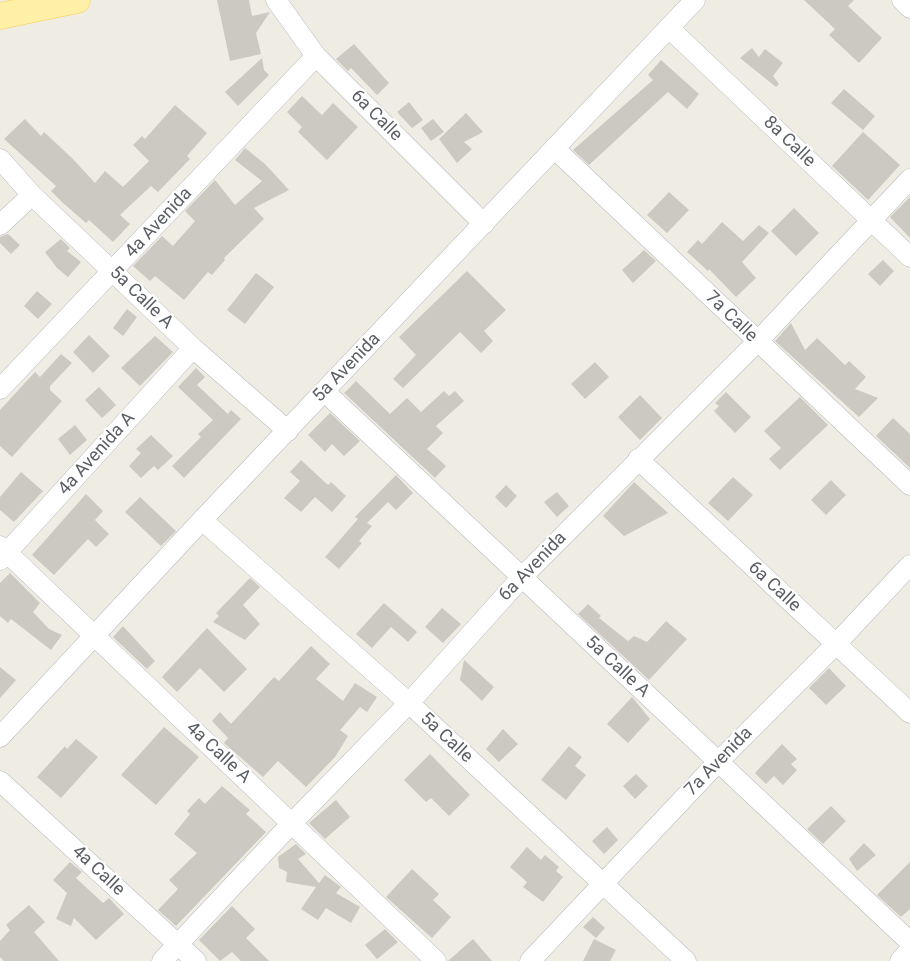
<!DOCTYPE html>
<html>
<head>
<meta charset="utf-8">
<style>
	body { margin:0 }
	canvas { display:block; background:#efece3 }
</style>
</head>
<body>
<canvas width="910" height="961"></canvas>
<script>
const c = document.querySelector('canvas').getContext('2d');
c.lineJoin = 'round';
function paint(path, color) { c.fillStyle = color; c.fill(path, 'evenodd'); }
const shape = rows => new Path2D(rows.map(r => 'M' + r).join(''));
function trace(path, color, width, dash) { c.strokeStyle = color; c.lineWidth = width; c.lineCap = dash ? 'butt' : 'round'; c.setLineDash(dash || []); c.stroke(path); }
function drawText(font, color, halo, rows, align = 'center') {
  c.font = font + ' Roboto,sans-serif'; c.lineWidth = 4.5; c.setLineDash([]); c.textBaseline = 'middle'; c.strokeStyle = halo; c.fillStyle = color; for (const [text, x, y, turn = 0] of rows) {
    c.save(); c.translate(x, y); c.rotate((+turn || 0) * Math.PI / 180); c.textAlign = isNaN(turn) ? turn : align; if (halo) c.strokeText(text, 0, 0); c.fillText(text, 0, 0); c.restore();
  }
}
paint(shape([
	[217,0,249,0,252,16,270,12,256,33,261,54,230,61],
	[804,0,854,0,848,6,882,38,859,63,829,35,835,29],
	[354,44,389,83,377,95,351,68,348,71,336,59],
	[752,48,759,57,765,49,783,63,773,76,779,84,776,87,740,58],
	[262,58,264,70,269,75,238,106,225,92],
	[661,60,699,94,687,109,668,92,589,165,573,150,653,80,648,75],
	[844,89,875,116,863,130,831,103],
	[302,96,322,115,333,103,358,127,327,160,298,132,302,127,287,112],
	[409,102,423,120,412,128,397,112],
	[175,105,207,133,187,156,190,159,158,192,151,186,120,215,130,224,113,242,89,220,86,223,63,203,51,191,56,186,4,139,25,119,41,136,44,132,72,158,95,183,105,171,123,187,149,161,133,145,142,136,145,139],
	[466,113,483,132,464,142,472,149,457,163,439,139],
	[433,119,444,132,431,141,421,128],
	[863,132,900,165,868,200,832,166],
	[245,148,265,164,289,190,254,208,264,219,224,258,225,260,212,275,208,272,184,300,155,276,150,281,133,266,162,236,173,246,195,221,185,211,215,180,235,205,262,181,235,160],
	[669,192,689,210,667,233,647,215],
	[910,197,910,238,890,217],
	[794,208,819,233,796,256,771,231],
	[722,222,743,241,759,225,769,233,742,262,756,278,736,297,709,269,708,271,687,252,698,240,702,244],
	[8,234,20,245,11,254,0,243,0,237],
	[61,239,70,248,67,251,81,262,68,277,57,268,45,252],
	[644,250,656,261,633,283,622,270],
	[883,260,894,271,880,286,868,274],
	[467,271,506,310,484,331,493,341,481,353,460,332,403,388,393,379,416,355,399,337],
	[256,273,274,287,245,324,227,310],
	[37,291,52,304,38,319,24,306],
	[127,309,137,317,123,336,113,328],
	[791,323,805,350,817,338,845,365,849,361,866,377,855,389,878,398,859,417,775,341],
	[89,335,110,356,93,373,73,352],
	[155,336,173,352,140,386,121,368],
	[61,354,72,363,50,386,50,390,62,401,12,457,0,446,0,410,35,372,40,377],
	[595,362,609,377,585,399,571,384],
	[196,368,205,377,197,385,228,414,231,410,241,419,184,478,172,466,201,437,198,434,213,420,178,387],
	[356,381,390,414,407,398,421,412,444,391,449,396,455,391,464,401,436,426,443,433,427,449,446,466,435,478,344,393],
	[99,387,116,405,102,418,85,400],
	[726,392,751,417,735,433,714,411,719,406,715,403],
	[640,395,662,418,640,440,618,417],
	[800,397,828,425,780,470,769,459,781,448,764,431],
	[330,413,360,441,344,456,332,444,325,452,308,435],
	[893,418,910,434,910,468,876,436],
	[75,425,87,440,70,455,58,439],
	[151,435,173,456,158,470,154,466,141,478,129,466,141,453,136,449],
	[301,460,328,485,331,482,346,496,332,512,315,497,301,512,284,498,300,481,290,472],
	[21,472,43,491,14,522,0,510,0,497],
	[396,475,413,493,396,510,388,502,367,523,372,526,359,541,362,543,339,569,325,557,358,519,355,517],
	[733,477,753,495,728,521,708,503],
	[831,480,846,495,826,515,811,500],
	[634,482,668,513,624,536,603,516],
	[506,485,517,496,506,508,495,497],
	[557,492,569,506,557,517,544,502],
	[86,494,103,511,95,520,109,534,96,547,88,539,54,575,32,555],
	[140,497,176,531,161,546,125,512],
	[10,573,40,603,33,612,49,629,62,635,51,650,11,619,8,623,0,616,0,583],
	[250,578,260,587,243,605,260,624,245,640,213,622,219,616,216,613],
	[384,603,417,632,408,642,391,627,372,648,356,634],
	[588,604,601,616,599,618,628,641,634,636,647,642,666,621,687,639,649,680,578,614],
	[442,608,461,624,443,643,425,627],
	[123,626,155,661,147,669,113,637],
	[207,628,247,669,224,692,200,668,177,692,162,677],
	[311,646,330,664,316,679,343,701,355,683,377,697,367,712,360,707,340,730,348,736,335,757,306,787,278,761,263,777,224,743,228,738,212,721,220,712,231,724,274,677,279,681],
	[464,660,494,687,482,701,460,680],
	[0,667,16,680,0,698],
	[829,668,846,686,826,705,809,688],
	[632,697,650,719,628,743,607,724],
	[164,727,199,757,156,805,121,775],
	[503,729,518,744,499,762,486,749],
	[76,739,98,757,61,798,37,777,65,746,67,749],
	[782,744,797,759,791,764,797,770,783,785,774,776,766,784,755,773],
	[569,746,582,757,575,766,586,775,566,800,541,780],
	[430,754,470,795,449,816,431,798,426,802,404,780],
	[636,774,648,786,635,799,623,786],
	[222,786,250,810,246,814,266,832,176,926,158,910,178,889,169,880,197,853,174,834,190,814,187,811,199,798,205,804],
	[336,800,350,817,325,839,309,823],
	[831,806,846,821,823,844,807,829],
	[607,827,618,840,604,854,592,841],
	[864,843,876,855,857,871,849,859],
	[296,844,306,854,298,859,319,883,325,875,341,887,336,893,360,907,351,923,326,908,318,920,301,909,316,887,286,882,287,872,279,868,278,857],
	[527,847,541,860,545,855,559,867,556,871,563,877,543,902,523,887,527,882,510,867],
	[70,862,82,872,76,878,103,903,109,898,124,914,96,940,74,918,71,926,56,919,67,893,53,880],
	[910,862,910,909,901,917,877,895],
	[412,869,439,894,433,900,451,917,432,938,386,897],
	[29,905,45,922,34,932,59,961,4,961,0,957,0,941,10,930,6,925],
	[232,906,255,929,246,938,269,961,241,961,232,952,220,961,199,940],
	[593,917,605,928,596,938,583,927],
	[385,929,398,942,377,959,365,945],
	[473,939,492,961,448,961],
	[594,939,616,950,610,961,583,961]
]), '#ccc9c2');
const minor = shape([
	[276,0,316,56,484,224],
	[902,0,910,8],
	[669,28,910,257],
	[554,148,910,485],
	[0,159,32,195,193,348,288,431],
	[0,225,32,195],
	[0,389,316,56],
	[324,391,910,942],
	[638,459,910,713],
	[202,520,409,703,686,961],
	[0,546,436,961],
	[0,560,193,348],
	[0,737,202,520,695,0],
	[0,781,196,961],
	[162,961,292,823,409,703,522,577,757,342,910,179],
	[530,961,718,762,835,645,910,565],
	[900,961,910,950]
]);
const major = shape([
	[0,16,77,0]
]);
trace(minor, '#b8bbc0', 21);
trace(major, '#fecb4d', 27);
trace(minor, '#fff', 20);
trace(major, '#fff0a8', 26);
drawText('18px', '#5b5f65', '#fff', [
	["6a Calle",376,116,45],
	["8a Calle",789,142,44],
	["4a Avenida",159,223,-47],
	["5a Calle A",141,298,44],
	["7a Calle",731,317,44],
	["5a Avenida",347,368,-46],
	["4a Avenida A",97,454,-48],
	["6a Avenida",533,567,-46],
	["6a Calle",774,587,43],
	["5a Calle A",617,667,43],
	["5a Calle",446,738,43],
	["4a Calle A",218,753,43],
	["7a Avenida",719,762,-46],
	["4a Calle",98,871,43]
]);
</script>
</body>
</html>
